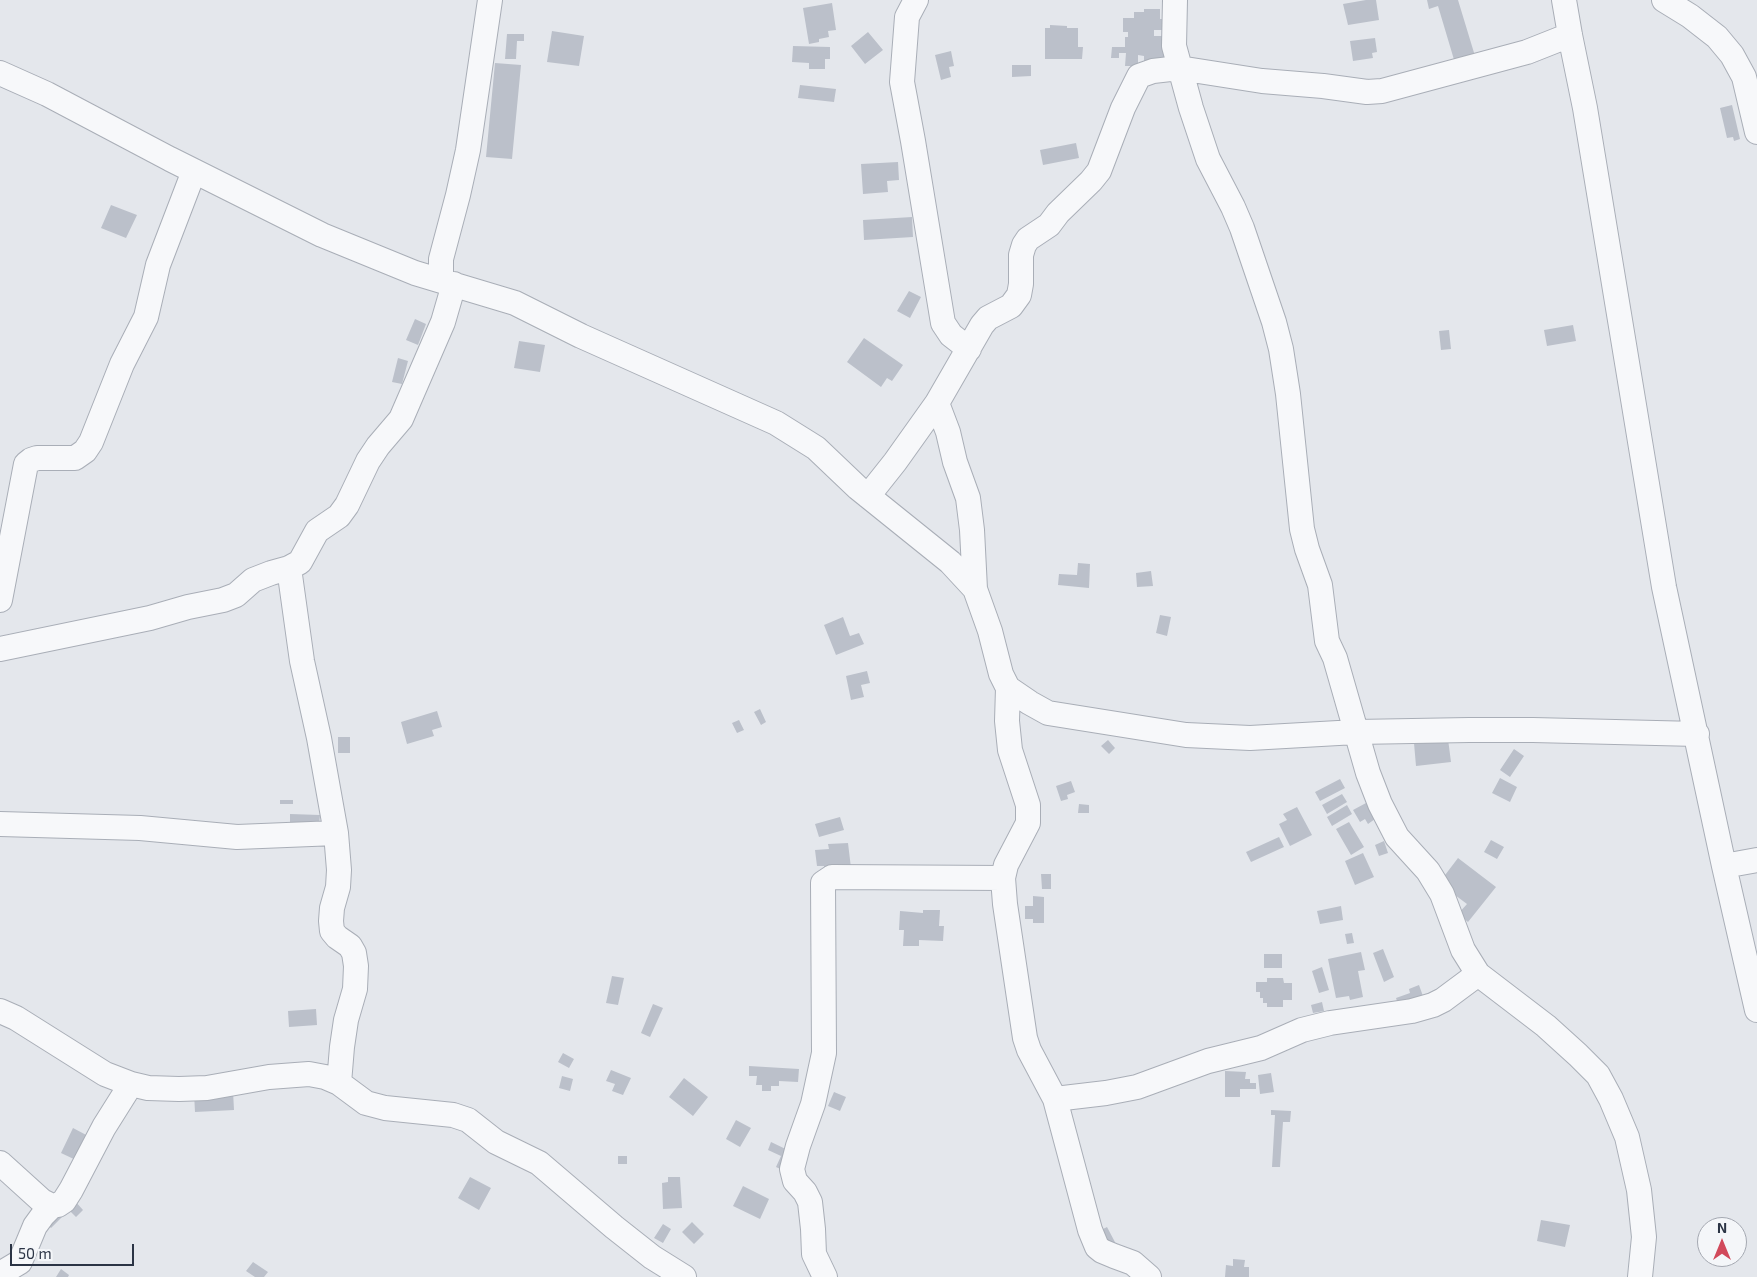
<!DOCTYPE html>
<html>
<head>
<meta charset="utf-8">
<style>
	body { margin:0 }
	#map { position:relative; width:1757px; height:1277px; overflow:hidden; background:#e4e7ec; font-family:"Exo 2",sans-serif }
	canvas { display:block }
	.north { position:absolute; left:1697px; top:1217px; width:50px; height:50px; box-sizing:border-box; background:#f4f6f9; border:1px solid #a4a8b1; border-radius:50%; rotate:0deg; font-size:14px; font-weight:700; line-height:20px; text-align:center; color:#2b3445 }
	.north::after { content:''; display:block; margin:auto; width:18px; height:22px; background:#d1495b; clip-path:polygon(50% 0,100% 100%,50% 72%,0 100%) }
	.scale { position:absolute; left:10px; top:1244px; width:124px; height:22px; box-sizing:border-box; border:2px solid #2b3445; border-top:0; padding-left:6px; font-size:15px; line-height:18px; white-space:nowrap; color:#2b3445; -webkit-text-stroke:4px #f4f6f9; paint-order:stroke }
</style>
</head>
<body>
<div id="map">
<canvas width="1757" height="1277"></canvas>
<div class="north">N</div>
<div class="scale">50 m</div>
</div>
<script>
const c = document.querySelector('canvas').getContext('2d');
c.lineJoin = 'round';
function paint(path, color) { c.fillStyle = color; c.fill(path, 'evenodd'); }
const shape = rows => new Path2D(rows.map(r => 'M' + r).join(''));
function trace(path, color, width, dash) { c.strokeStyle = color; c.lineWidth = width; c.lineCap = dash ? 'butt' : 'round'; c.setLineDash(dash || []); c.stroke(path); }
paint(shape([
	[1366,0,1376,0,1379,20,1348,25,1343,4],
	[1427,0,1458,0,1475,56,1455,63,1438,6,1429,9],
	[832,3,836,30,828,31,829,37,819,39,819,42,809,44,803,8],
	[1144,9,1160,9,1160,19,1163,19,1163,30,1154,30,1154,36,1167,36,1167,62,1144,62,1144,56,1138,55,1138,66,1125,66,1126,53,1119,53,1119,58,1111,58,1112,47,1125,47,1125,37,1128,37,1128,32,1123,32,1123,18,1134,18,1134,12,1144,12],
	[1050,25,1067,26,1067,28,1078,28,1078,47,1083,47,1082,59,1045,59,1045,28,1050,28],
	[552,31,584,36,579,66,547,62],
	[868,32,883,50,865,64,851,46],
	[507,34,524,34,524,41,517,41,516,59,505,59],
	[1375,38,1377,52,1372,53,1373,58,1353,61,1350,41],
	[793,46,830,47,830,59,825,59,825,69,809,69,809,63,792,62],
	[951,51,954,66,949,67,951,77,941,80,935,55],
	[495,63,521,65,512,159,486,157],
	[1012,65,1031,65,1031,76,1012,77],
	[800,85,836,89,834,102,798,98],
	[1732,105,1740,139,1734,141,1733,137,1727,138,1720,108],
	[1076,143,1079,158,1043,165,1040,150],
	[898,162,899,180,887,181,888,192,863,194,861,164],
	[111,205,137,215,126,238,101,228],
	[912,217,913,237,864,240,863,220],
	[909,291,921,297,910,318,897,311],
	[415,319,426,324,418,345,406,340],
	[1573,325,1576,341,1547,346,1544,330],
	[1449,330,1451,349,1441,350,1439,331],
	[864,338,903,365,892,381,887,378,881,387,847,362],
	[519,341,545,345,540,372,514,368],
	[398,358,408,361,402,384,392,382],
	[1078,563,1090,564,1089,588,1058,585,1059,574,1077,575],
	[1151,571,1153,586,1137,587,1136,573],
	[1160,615,1171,617,1167,636,1156,633],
	[843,617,850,636,859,633,864,644,836,655,824,625],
	[867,671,870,683,861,685,864,697,851,700,846,676],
	[760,709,766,722,761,725,754,712],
	[437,711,442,727,432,730,434,736,407,744,401,722],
	[739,720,744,730,737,733,732,723],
	[338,737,350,737,350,753,338,753],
	[1448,739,1451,762,1416,766,1414,743],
	[1108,740,1115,748,1109,754,1101,746],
	[1514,749,1524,756,1510,777,1500,770],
	[1500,778,1517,787,1510,802,1492,793],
	[1340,779,1345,788,1320,801,1315,792],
	[1071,781,1075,792,1067,795,1068,799,1061,801,1056,786],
	[1342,794,1347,802,1327,814,1322,805],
	[280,800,293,800,293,804,280,804],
	[1366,803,1375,819,1368,824,1365,819,1360,822,1353,810],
	[1079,804,1089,805,1089,813,1078,813],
	[1347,805,1352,814,1332,826,1327,817],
	[1297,807,1312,835,1290,846,1279,824,1287,820,1283,814],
	[290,814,320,815,319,825,290,824],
	[840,817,844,830,819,837,815,824],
	[1349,822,1364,847,1351,855,1336,829],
	[1279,837,1284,847,1251,862,1246,852],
	[1491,840,1504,847,1497,859,1484,852],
	[1384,841,1388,853,1379,856,1375,845],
	[848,843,851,868,824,871,824,866,817,866,815,850,829,849,828,844],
	[1363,853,1374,877,1355,885,1345,861],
	[1458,858,1496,887,1468,922,1458,914,1467,904,1439,883],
	[1041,874,1051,874,1051,889,1042,889],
	[1033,896,1044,897,1044,923,1033,923,1033,919,1025,919,1025,906,1033,906],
	[1341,906,1343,920,1320,924,1317,911],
	[923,910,940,910,939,926,944,926,943,941,919,940,919,946,903,946,904,930,899,930,900,911,923,913],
	[1352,933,1354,943,1347,944,1345,934],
	[1383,949,1394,977,1384,982,1373,953],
	[1361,952,1365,970,1358,971,1363,997,1350,1000,1349,996,1336,998,1328,959],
	[1264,954,1282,954,1282,968,1264,968],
	[1322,967,1329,990,1319,993,1312,971],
	[612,976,624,978,618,1005,606,1003],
	[1267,978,1283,978,1284,983,1292,983,1292,1000,1283,1000,1283,1007,1267,1007,1267,1003,1263,1003,1263,998,1260,998,1260,992,1256,992,1256,982,1267,982],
	[1419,985,1424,999,1399,1007,1396,998,1410,993,1409,989],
	[1322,1002,1324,1011,1313,1013,1311,1005],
	[653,1004,663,1008,650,1037,641,1033],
	[316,1009,317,1025,289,1027,288,1011],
	[563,1053,574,1059,569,1068,558,1062],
	[749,1066,799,1069,798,1082,779,1081,779,1086,771,1086,771,1091,762,1091,762,1085,756,1085,757,1076,749,1076],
	[611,1070,631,1078,623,1095,612,1091,615,1084,606,1081],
	[1225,1071,1246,1072,1245,1079,1250,1079,1250,1083,1256,1083,1256,1089,1240,1089,1240,1097,1225,1097],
	[1271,1073,1274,1092,1260,1094,1258,1075],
	[562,1076,573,1079,570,1091,559,1088],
	[684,1078,708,1097,693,1116,669,1097],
	[233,1091,234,1110,195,1112,194,1093],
	[834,1092,846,1097,840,1111,828,1106],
	[1271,1110,1291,1111,1290,1122,1283,1122,1280,1167,1272,1167,1275,1115,1271,1115],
	[736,1120,751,1128,740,1147,726,1139],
	[73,1128,90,1137,78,1161,61,1153],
	[771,1142,796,1154,787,1172,776,1167,781,1156,768,1150],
	[618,1156,627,1156,627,1164,618,1164],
	[470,1177,491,1188,479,1210,458,1198],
	[668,1177,680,1177,682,1208,663,1209,662,1183,668,1182],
	[743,1186,769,1199,760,1219,733,1206],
	[75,1201,83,1210,76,1217,67,1208],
	[65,1214,51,1228,43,1220],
	[1541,1220,1570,1225,1565,1247,1537,1241],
	[692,1222,704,1234,694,1244,682,1232],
	[663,1224,671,1229,663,1243,654,1238],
	[1107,1227,1116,1244,1106,1249,1097,1232],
	[1233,1259,1245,1260,1244,1267,1249,1267,1249,1277,1225,1277,1226,1265,1233,1266],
	[253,1262,268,1272,264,1277,255,1277,246,1271],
	[61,1269,69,1275,68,1277,56,1277]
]), '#bbc0ca');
const minor = shape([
	[916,0,907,17,902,82,913,141,943,323,951,335,969,349],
	[1175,0,1174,46,1191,108,1208,159,1233,207,1242,228,1274,322,1281,349,1288,394,1302,529,1307,549,1320,585,1327,641,1335,658,1368,773,1380,804,1397,837,1428,871,1442,894,1463,950,1478,974,1546,1026,1578,1055,1598,1075,1611,1099,1627,1137,1639,1190,1644,1237,1640,1277],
	[1564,0,1570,35,1585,108,1664,587,1724,866,1757,1010],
	[1664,0,1690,16,1717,37,1732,55,1744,77,1757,132],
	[0,73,47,94,170,159,322,235,415,273,515,303,581,336,776,423,816,448,858,488,950,562,975,589,990,631,1001,674,1008,688,1030,703,1048,713,1186,735,1250,738,1356,732,1469,730,1533,730,1697,734],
	[441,280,441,259,458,195,468,150,490,0],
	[937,403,948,432,955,462,968,498,972,530,975,589],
	[868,496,895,462,937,403,982,325,988,318,1011,306,1019,295,1021,284,1021,255,1024,245,1028,239,1049,225,1058,213,1091,181,1099,171,1123,108,1139,76,1153,71,1179,68,1262,81,1323,86,1367,92,1382,91,1527,52,1570,35],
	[289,568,302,661,319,738,336,833,339,870,338,887,332,908,331,921,332,931,337,937,350,946,354,953,356,966,355,989,346,1020,342,1047,339,1083],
	[0,600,26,464,31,460,37,458,75,458,85,451,91,442,122,364,146,317,158,265,194,171],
	[0,649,150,618,188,607,223,600,236,595,253,580,271,573,289,568,300,562,317,531,339,516,347,505,368,461,378,446,401,419,443,322,454,284],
	[1008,688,1007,721,1010,750,1028,805,1028,823,1006,865,1003,878,1005,904,1025,1038,1029,1050,1055,1099,1090,1230,1097,1247,1102,1251,1114,1256,1133,1263,1149,1277],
	[0,824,140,828,237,837,336,833],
	[1724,866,1757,860],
	[0,1011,16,1018,105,1074,131,1084,148,1088,179,1089,207,1088,269,1077,309,1074,325,1077,339,1083,366,1103,385,1108,453,1115,468,1120,496,1142,539,1163,614,1227,652,1257,684,1277],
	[1055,1099,1106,1093,1137,1087,1208,1061,1261,1048,1302,1030,1330,1023,1412,1011,1433,1005,1443,1000,1478,974],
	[0,1163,42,1201,52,1206,58,1205,64,1201,71,1190,104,1127,131,1084],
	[0,1274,20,1262,35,1226,43,1215,52,1206],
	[825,1277,814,1254,813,1229,810,1202,805,1192,795,1181,792,1169,798,1146,813,1104,824,1053,823,883,832,877,1003,878]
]);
trace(minor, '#a9aeb7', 26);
trace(minor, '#f7f8fa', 24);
</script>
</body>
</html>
